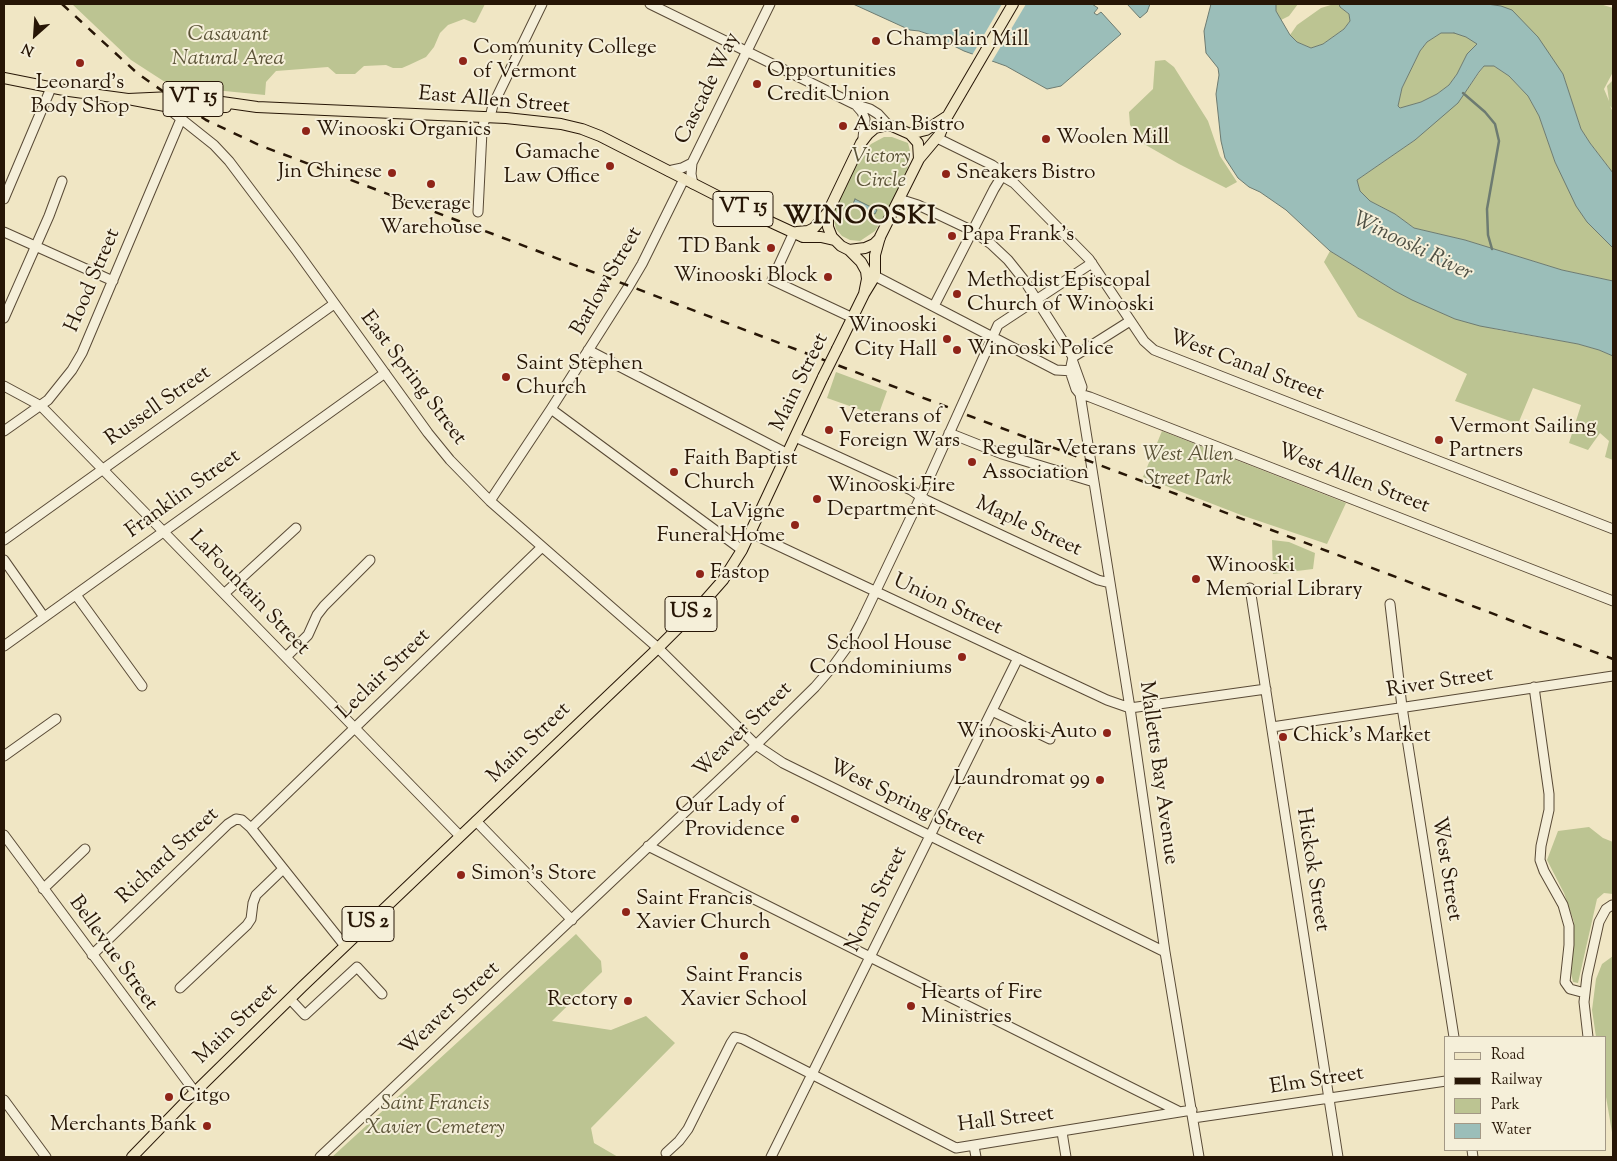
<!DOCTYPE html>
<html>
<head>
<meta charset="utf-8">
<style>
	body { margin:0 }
	#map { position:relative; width:1617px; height:1161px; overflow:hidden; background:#f0e6c4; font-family:"Sorts Mill Goudy",serif }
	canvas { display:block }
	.frame { position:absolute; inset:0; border:5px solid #271606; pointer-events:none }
	.legend { position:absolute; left:1444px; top:1036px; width:162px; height:115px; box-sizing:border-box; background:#f5efd9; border:1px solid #a39885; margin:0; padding:6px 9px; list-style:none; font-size:15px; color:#271606 }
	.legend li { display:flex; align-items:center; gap:10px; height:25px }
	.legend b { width:25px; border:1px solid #a39885 }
	.north { position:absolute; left:10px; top:10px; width:50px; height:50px; -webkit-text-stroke:4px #f5efd9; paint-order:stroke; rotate:206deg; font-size:14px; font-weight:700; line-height:20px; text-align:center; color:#271606 }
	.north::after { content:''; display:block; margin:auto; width:18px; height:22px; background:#271606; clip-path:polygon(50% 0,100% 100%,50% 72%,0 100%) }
</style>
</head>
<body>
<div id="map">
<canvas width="1617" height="1161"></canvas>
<div class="frame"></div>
<ul class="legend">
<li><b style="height:6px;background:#f0e6c4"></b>Road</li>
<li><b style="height:6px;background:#271606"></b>Railway</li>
<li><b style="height:14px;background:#bcc492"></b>Park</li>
<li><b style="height:14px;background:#9bbeb9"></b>Water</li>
</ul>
<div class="north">N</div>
</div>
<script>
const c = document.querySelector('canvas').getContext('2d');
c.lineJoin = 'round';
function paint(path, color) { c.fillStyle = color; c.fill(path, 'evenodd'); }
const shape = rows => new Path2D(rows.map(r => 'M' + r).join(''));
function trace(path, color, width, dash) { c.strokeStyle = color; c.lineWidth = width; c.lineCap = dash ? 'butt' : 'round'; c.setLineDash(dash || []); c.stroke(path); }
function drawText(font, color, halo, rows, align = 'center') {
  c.font = font + ' "Sorts Mill Goudy",serif'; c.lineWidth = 4; c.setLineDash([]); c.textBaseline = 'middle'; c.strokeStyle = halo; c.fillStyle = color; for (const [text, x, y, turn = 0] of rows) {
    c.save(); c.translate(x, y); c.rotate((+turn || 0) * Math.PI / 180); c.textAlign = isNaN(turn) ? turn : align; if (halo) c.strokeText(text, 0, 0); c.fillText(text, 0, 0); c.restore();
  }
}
paint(shape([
	[72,4,485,4,476,22,474,23,464,19,448,25,440,33,434,47,426,57,409,65,402,68,393,68,386,65,364,66,355,74,336,74,328,67,276,71,266,82,265,95,174,86,165,82,131,60],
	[1276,4,1298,4,1289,16,1281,20,1276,11],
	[1334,4,1339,4,1340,7,1349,14,1350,21,1344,29,1323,44,1311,48,1297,42,1290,35,1297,25,1321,8],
	[1487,4,1600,4,1613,8,1613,72,1604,89,1609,101,1607,86,1613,80,1613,109,1610,106,1613,112,1613,173,1590,143,1581,129,1563,74],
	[1454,32,1466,37,1476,42,1477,44,1467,54,1457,74,1449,85,1437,94,1421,102,1401,108,1398,106,1402,88,1420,51,1427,42,1441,33],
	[1165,60,1174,67,1208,121,1220,156,1237,182,1226,188,1179,164,1144,144,1130,125,1129,112,1153,89,1155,61],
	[1484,66,1494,66,1509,76,1528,96,1539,116,1555,162,1587,222,1613,248,1613,281,1562,270,1465,240,1414,228,1395,214,1370,201,1360,191,1357,180,1415,140,1466,91],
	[884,137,892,137,908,143,910,151,908,167,887,212,875,231,860,241,850,240,842,236,836,229,833,217,835,209,862,154,871,144],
	[1330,251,1395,291,1455,319,1499,330,1578,344,1599,350,1613,356,1613,460,1605,457,1609,441,1600,433,1588,450,1569,443,1581,405,1533,388,1518,424,1455,401,1467,374,1358,317,1324,262],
	[836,372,887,391,878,416,827,398],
	[1162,431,1346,503,1327,544,1241,515,1143,477],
	[1272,540,1289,542,1315,553,1313,569,1273,574],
	[1589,827,1603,838,1613,842,1613,894,1604,893,1597,899,1578,983,1573,982,1571,973,1574,922,1564,893,1547,860,1558,831],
	[576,934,601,961,602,972,552,1021,611,1030,646,1016,675,1043,591,1128,594,1143,618,1157,332,1157],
	[1613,956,1613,1138,1606,1097,1606,1037,1596,1037,1592,1010,1596,979,1602,964]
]), '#bcc492');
const water = shape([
	[853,4,1092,4,1098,8,1094,13,1097,15,1101,12,1121,34,1061,86,1047,89,1006,66,964,51,934,36,919,31,910,30,853,4],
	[1127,4,1150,4,1147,12,1140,18,1127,4],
	[1211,4,1276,4,1276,11,1290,35,1297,42,1311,48,1323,44,1344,29,1350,21,1349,14,1340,7,1339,4,1487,4,1501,6,1512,10,1538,37,1563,74,1581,129,1590,143,1613,173,1613,248,1587,222,1576,206,1555,162,1539,116,1528,96,1509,76,1494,66,1484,66,1479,72,1458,103,1415,140,1357,180,1360,191,1370,201,1395,214,1414,228,1465,240,1562,270,1613,281,1613,356,1599,350,1578,344,1480,326,1455,319,1412,300,1395,291,1330,251,1286,210,1260,192,1249,187,1238,178,1225,158,1221,141,1216,94,1219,75,1218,68,1206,53,1204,31,1211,4],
	[1454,33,1466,37,1477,44,1467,54,1457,74,1449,85,1437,94,1421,102,1400,108,1398,106,1402,88,1420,51,1427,42,1441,33,1454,33],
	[855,199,877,210,875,214,853,204,855,199]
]);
paint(water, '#9bbeb9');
trace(water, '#6d7b71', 1);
paint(shape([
	[1002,4,1026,4,991,63,971,57]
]), '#f0e6c4');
trace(shape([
	[1463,93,1485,112,1495,124,1499,141,1487,209,1488,235,1492,249]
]), '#6d7b71', 2.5);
const minor = shape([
	[650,4,854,104,870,109,878,114,889,126],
	[855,104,862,112,865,119,863,138],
	[165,106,214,145,229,161,296,250,428,433,450,460,490,501,658,648,756,745,783,763,1165,952],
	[490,117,493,105,542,4],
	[937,138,992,165,999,170,1002,176,1014,183,1089,259,1144,341,1154,350,1613,529],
	[668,171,682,168,692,163],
	[693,184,691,174,692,163,770,4],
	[4,199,51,88],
	[899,199,918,205,973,231,991,244,1008,260,1024,280,1073,357,1070,371,1076,389,1080,394],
	[478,212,482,131,485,117],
	[4,232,113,281],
	[794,232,772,280,853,318],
	[875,276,1056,370,1074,371],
	[934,306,994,189,1002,176],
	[4,318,49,216,62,181],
	[588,350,788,454],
	[1073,357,1130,321],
	[1073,362,1082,387,1080,394,1130,708,1165,952,1199,1157],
	[4,386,41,406,460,836],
	[1080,394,1090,397,1613,601],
	[551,409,742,550],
	[4,431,48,400,72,370,82,353,181,119],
	[949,433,1002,454,1094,482],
	[795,437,911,490,926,500,1098,580,1110,583],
	[490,501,551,409,629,286,642,264,684,179],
	[751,533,1107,700,1130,708,1266,689],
	[4,540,334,304],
	[4,560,44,617],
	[1250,588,1338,1157],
	[225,593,296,528],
	[76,595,142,686],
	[1390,604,1402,707,1454,1037],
	[4,646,385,373],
	[286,657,308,635,317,615,324,606,370,560],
	[1534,687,1549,794,1549,810,1541,846,1540,860,1544,871,1563,905,1569,926,1569,945,1565,982,1570,989,1585,993],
	[992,711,1050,739],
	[1272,727,1613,676],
	[4,756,56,719],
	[476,821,572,920],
	[251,828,542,547],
	[4,835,195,1092],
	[648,846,1180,1112],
	[43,889,85,849],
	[92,955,228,824,236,819,242,820,251,828,345,946],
	[180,988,247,925,251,919,253,903,256,895,283,869],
	[290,999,305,1015,357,967,382,994],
	[1588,1037,1584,1002,1587,976,1599,922,1606,909,1612,905],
	[4,1100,46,1157],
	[1193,1118,1446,1081],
	[1062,1132,1066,1157],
	[974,1146,976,1157],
	[1472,1150,1473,1157],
	[666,1153,679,1141,688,1129,731,1043,735,1037,743,1039,956,1148,1192,1110],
	[320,1157,756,745,815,687,834,665,850,643,862,620,921,496,998,325,1092,263],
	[771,1157,1018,658]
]);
const major = shape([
	[4,78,69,91,128,99,165,106,187,108,226,107],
	[128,99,172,97,208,100,257,107,506,118,561,124,582,129,600,136,749,212,803,237,821,237,834,240],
	[910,134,926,130,946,117],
	[797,232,808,231,814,228,828,212],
	[849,250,865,248,874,244,880,238],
	[864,294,875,276,875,255,880,237,919,159,940,134,947,117,1013,4],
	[837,349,864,294,867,279,866,271,861,262,849,250,841,246,832,237,828,227,828,212,861,143,868,134,875,128,884,126,892,126,910,134,918,143,919,159],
	[132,1157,195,1092,303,986,658,648,701,605,723,580,742,550,823,377]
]);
trace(minor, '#594a36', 11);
trace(major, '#271606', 12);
trace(minor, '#f5efd9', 9);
trace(major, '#f0e6c4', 10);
trace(shape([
	[62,4,137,73,164,92,206,120,259,145,950,408],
	[967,415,1613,659]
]), '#271606', 2.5, [9, 9]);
const majorBridge = shape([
	[823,377,837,349]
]);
trace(majorBridge, '#271606', 12, []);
trace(majorBridge, '#f0e6c4', 10);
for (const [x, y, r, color] of [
	[876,41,5,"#8f2418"],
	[463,61,5,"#8f2418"],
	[80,63,5,"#8f2418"],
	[757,84,5,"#8f2418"],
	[843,126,5,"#8f2418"],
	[306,131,5,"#8f2418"],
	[1046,139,5,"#8f2418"],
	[610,166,5,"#8f2418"],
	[392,173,5,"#8f2418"],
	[946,174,5,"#8f2418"],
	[431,184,5,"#8f2418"],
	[952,236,5,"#8f2418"],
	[771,248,5,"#8f2418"],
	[828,277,5,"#8f2418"],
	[957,294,5,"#8f2418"],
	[947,339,5,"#8f2418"],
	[957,350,5,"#8f2418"],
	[506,377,5,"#8f2418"],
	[829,430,5,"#8f2418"],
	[1439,440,5,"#8f2418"],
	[972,462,5,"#8f2418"],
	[674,472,5,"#8f2418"],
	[817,499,5,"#8f2418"],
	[795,525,5,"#8f2418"],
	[700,574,5,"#8f2418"],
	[1196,579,5,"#8f2418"],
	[962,657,5,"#8f2418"],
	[1107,733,5,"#8f2418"],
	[1283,737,5,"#8f2418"],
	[1100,780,5,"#8f2418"],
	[795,819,5,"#8f2418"],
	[461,875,5,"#8f2418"],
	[626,912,5,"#8f2418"],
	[744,956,5,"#8f2418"],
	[628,1001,5,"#8f2418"],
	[911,1006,5,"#8f2418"],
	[169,1097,5,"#8f2418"],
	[207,1126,5,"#8f2418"]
]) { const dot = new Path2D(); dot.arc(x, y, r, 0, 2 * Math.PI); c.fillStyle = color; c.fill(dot); trace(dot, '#f5efd9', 2); }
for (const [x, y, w] of [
	[193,99,60],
	[743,209,60],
	[691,614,52],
	[368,924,52]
]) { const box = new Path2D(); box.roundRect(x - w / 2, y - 17.5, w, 35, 4); c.fillStyle = '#f5efd9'; c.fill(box); trace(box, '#271606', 1); }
drawText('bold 20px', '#271606', null, [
	["VT 15",193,99],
	["VT 15",743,209],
	["US 2",691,614],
	["US 2",368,924]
]);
drawText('italic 21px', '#5b5337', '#f5efd9', [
	["Casavant",228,36],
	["Natural Area",228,60],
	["Victory",881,158],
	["Circle",881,182],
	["West Allen",1188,456],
	["Street Park",1188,480],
	["Saint Francis",435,1105],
	["Xavier Cemetery",435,1129]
]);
drawText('21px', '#271606', '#f5efd9', [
	["Champlain Mill",886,41],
	["Community College",473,49],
	["of Vermont",473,73],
	["Opportunities",767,72],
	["Credit Union",767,96],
	["Leonard's",80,84,"center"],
	["Body Shop",80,108,"center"],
	["Asian Bistro",853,126],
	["Winooski Organics",316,131],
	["Woolen Mill",1056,139],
	["Gamache",600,154,"right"],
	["Law Office",600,178,"right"],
	["Jin Chinese",382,173,"right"],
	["Sneakers Bistro",956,174],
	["Beverage",431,205,"center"],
	["Warehouse",431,229,"center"],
	["Papa Frank's",962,236],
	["TD Bank",761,248,"right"],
	["Winooski Block",818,277,"right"],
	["Methodist Episcopal",967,282],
	["Church of Winooski",967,306],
	["Winooski",937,327,"right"],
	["City Hall",937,351,"right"],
	["Winooski Police",967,350],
	["Saint Stephen",516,365],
	["Church",516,389],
	["Veterans of",839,418],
	["Foreign Wars",839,442],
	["Vermont Sailing",1449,428],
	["Partners",1449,452],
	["Regular Veterans",982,450],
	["Association",982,474],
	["Faith Baptist",684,460],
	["Church",684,484],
	["Winooski Fire",827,487],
	["Department",827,511],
	["LaVigne",785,513,"right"],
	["Funeral Home",785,537,"right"],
	["Winooski",1206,567],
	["Memorial Library",1206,591],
	["Fastop",710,574],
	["School House",952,645,"right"],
	["Condominiums",952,669,"right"],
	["Winooski Auto",1097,733,"right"],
	["Chick's Market",1293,737],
	["Laundromat 99",1090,780,"right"],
	["Our Lady of",785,807,"right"],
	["Providence",785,831,"right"],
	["Simon's Store",471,875],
	["Saint Francis",636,900],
	["Xavier Church",636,924],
	["Saint Francis",744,977,"center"],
	["Xavier School",744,1001,"center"],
	["Hearts of Fire",921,994],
	["Ministries",921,1018],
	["Rectory",618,1001,"right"],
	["Citgo",179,1097],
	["Merchants Bank",197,1126,"right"]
], 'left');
drawText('21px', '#271606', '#f5efd9', [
	["Cascade Way",709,89,-64],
	["East Allen Street",494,102,5],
	["Hood Street",94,281,-67],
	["Barlow Street",608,282,-60],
	["West Canal Street",1246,367,21],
	["East Spring Street",412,379,53],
	["Main Street",801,383,-64],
	["Russell Street",159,407,-35],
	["West Allen Street",1353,480,21],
	["Franklin Street",184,495,-36],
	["Maple Street",1028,528,25],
	["LaFountain Street",248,594,46],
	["Union Street",947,606,25],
	["Leclair Street",385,675,-44],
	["River Street",1440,684,-9],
	["Weaver Street",744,731,-44],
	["Main Street",530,744,-44],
	["Malletts Bay Avenue",1157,773,82],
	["West Spring Street",906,804,26],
	["Richard Street",169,857,-43],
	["West Street",1445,869,81],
	["Hickok Street",1311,870,81],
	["North Street",878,900,-64],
	["Bellevue Street",112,954,54],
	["Weaver Street",451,1010,-43],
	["Main Street",237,1025,-44],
	["Elm Street",1317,1082,-9],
	["Hall Street",1006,1121,-7]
]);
drawText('italic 22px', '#505145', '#f5efd9', [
	["Winooski River",1412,248,26]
]);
c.letterSpacing = '1px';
drawText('bold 26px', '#271606', '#f5efd9', [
	["WINOOSKI",860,219]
]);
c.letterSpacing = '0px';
</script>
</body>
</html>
